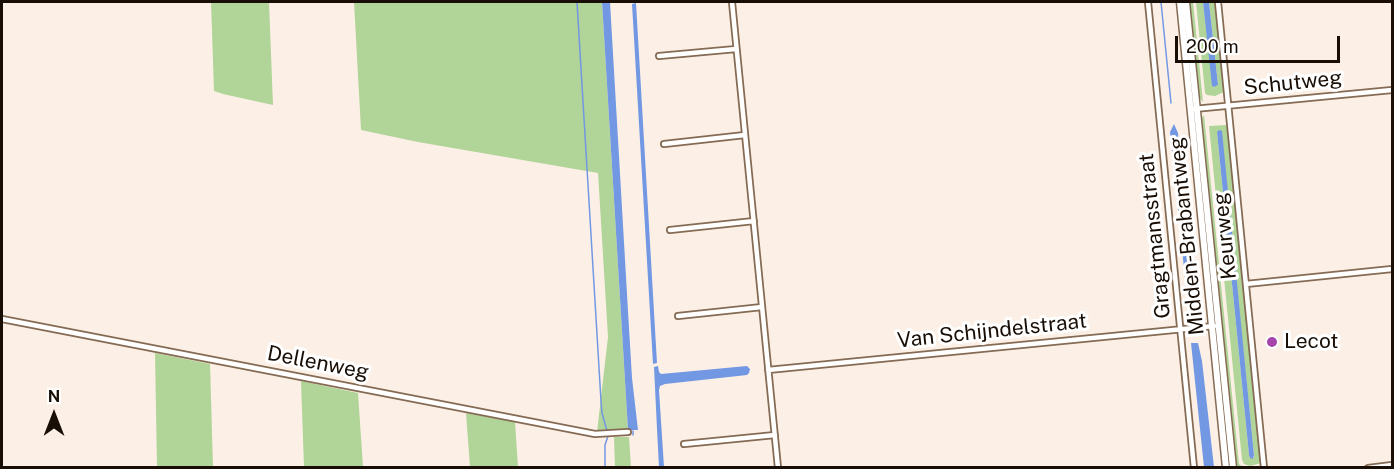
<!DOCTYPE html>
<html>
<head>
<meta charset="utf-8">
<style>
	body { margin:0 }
	#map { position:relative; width:1394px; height:469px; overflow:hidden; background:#fcf0e6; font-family:"Public Sans",sans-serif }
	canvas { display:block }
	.frame { position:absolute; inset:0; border:3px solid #180e06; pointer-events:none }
	.north { position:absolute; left:24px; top:385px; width:60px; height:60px; -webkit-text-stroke:4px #fff; paint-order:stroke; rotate:0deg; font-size:16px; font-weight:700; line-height:24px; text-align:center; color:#180e06 }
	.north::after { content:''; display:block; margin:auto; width:21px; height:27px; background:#180e06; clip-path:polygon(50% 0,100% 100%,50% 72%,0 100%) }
	.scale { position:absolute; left:1175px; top:36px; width:165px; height:27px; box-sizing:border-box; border:3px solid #180e06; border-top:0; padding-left:8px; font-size:18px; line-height:21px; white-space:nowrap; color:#180e06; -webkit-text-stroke:4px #fff; paint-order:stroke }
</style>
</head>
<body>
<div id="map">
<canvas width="1394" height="469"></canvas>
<div class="frame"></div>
<div class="north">N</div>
<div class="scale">200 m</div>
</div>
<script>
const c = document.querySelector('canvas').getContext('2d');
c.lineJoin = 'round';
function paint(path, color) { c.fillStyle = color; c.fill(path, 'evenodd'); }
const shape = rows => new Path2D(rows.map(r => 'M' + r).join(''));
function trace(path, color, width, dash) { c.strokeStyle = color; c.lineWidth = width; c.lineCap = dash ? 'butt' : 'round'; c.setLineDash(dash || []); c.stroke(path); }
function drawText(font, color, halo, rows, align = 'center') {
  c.font = font + ' "Public Sans",sans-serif'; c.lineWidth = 6; c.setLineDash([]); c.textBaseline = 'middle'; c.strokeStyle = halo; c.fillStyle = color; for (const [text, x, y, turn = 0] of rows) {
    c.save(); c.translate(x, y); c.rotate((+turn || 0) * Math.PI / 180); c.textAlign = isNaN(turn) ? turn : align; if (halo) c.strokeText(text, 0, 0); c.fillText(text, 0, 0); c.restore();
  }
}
paint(shape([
	[211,2,269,2,273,105,223,94,214,91],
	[354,2,602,2,628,430,597,432,608,337,598,173,418,142,361,130],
	[1188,2,1193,2,1203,102,1197,95],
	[1196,2,1203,2,1213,87,1218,85,1209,2,1215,2,1224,92,1215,96,1207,95,1205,93],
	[1204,115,1239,464,1243,467,1236,467,1200,121],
	[1227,125,1261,463,1250,466,1244,464,1242,460,1209,126],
	[1221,131,1254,455,1254,458,1250,458,1249,455,1217,132],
	[155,353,210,364,213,467,157,467],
	[301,381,358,393,363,467,304,467],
	[466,413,515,422,518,467,470,467],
	[614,437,629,437,631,467,615,467]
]), '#b1d498');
paint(shape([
	[602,2,610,2,628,311,632,378,638,430,628,430],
	[1203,2,1209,2,1218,85,1214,87,1212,86],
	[636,3,657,363,653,364,632,4],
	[1174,124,1178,133,1194,305,1188,308,1170,132],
	[1219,130,1222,131,1254,455,1253,459,1250,458,1249,455,1217,132],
	[1191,343,1198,343,1202,361,1214,467,1204,467],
	[658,366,659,372,661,374,747,366,750,369,749,373,747,375,665,384,660,386,659,390,664,467,659,467,657,429,654,367]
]), '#7297e3');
trace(shape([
	[577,2,601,401,602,413,607,431],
	[1161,2,1171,103],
	[633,431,633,435],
	[605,468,605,445,608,436]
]), '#7297e3', 1.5);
const minor = shape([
	[732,2,778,468],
	[1148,2,1194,468],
	[1218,2,1264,468],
	[659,56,736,49],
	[1194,109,1392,90],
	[664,144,745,135],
	[670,230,754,221],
	[1246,284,1392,269],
	[678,316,762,307],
	[2,319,595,434,628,432],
	[768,370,1214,326],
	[684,444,775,435],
	[1368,468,1392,465]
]);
const tertiary = shape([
	[1180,2,1226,468],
	[1186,2,1233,468]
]);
trace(minor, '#856b54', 8);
trace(tertiary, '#856b54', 9);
trace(minor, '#fff', 4.5);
trace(tertiary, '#fff', 6);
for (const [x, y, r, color] of [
	[1272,342,6,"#a745ac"]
]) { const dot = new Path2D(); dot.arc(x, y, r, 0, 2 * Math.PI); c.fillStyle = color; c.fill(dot); trace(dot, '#fff', 2); }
drawText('21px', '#180e06', '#fff', [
	["Schutweg",1293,83,-6],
	["Gragtmansstraat",1155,236,-96],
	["Midden-Brabantweg",1187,236,-96],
	["Keurweg",1225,236,-96],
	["Van Schijndelstraat",992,331,-6],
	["Dellenweg",318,363,11]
]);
drawText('21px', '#180e06', '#fff', [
	["Lecot",1284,342]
], 'left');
</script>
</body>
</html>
